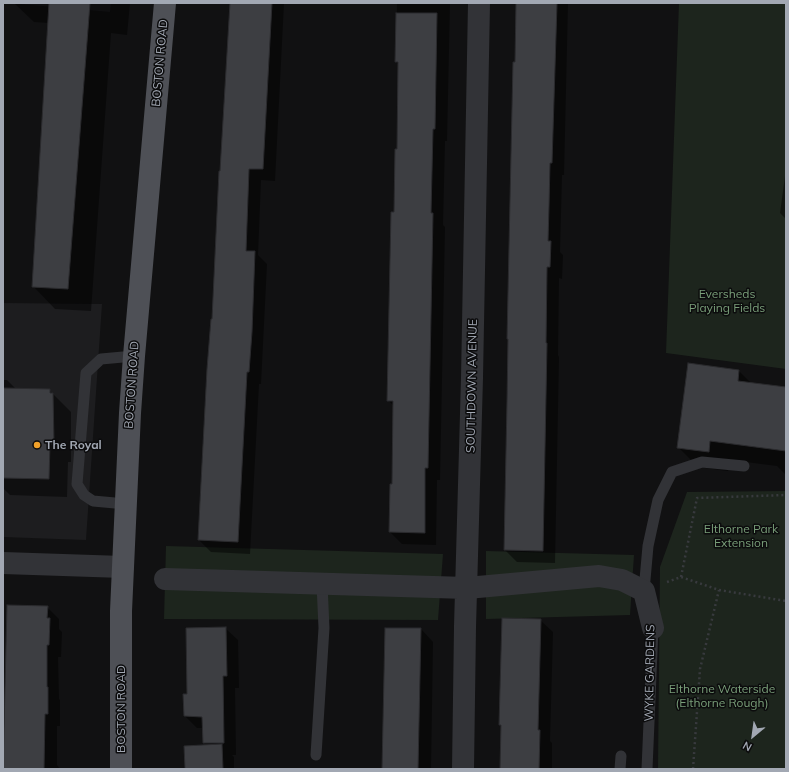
<!DOCTYPE html>
<html>
<head>
<meta charset="utf-8">
<style>
	body { margin:0 }
	#map { position:relative; width:789px; height:772px; overflow:hidden; background:#111112; font-family:Mulish,sans-serif }
	canvas { display:block }
	.frame { position:absolute; inset:0; border:4px solid #a2a8b3; pointer-events:none }
	.north { position:absolute; left:733px; top:716px; width:40px; height:40px; -webkit-text-stroke:3px #0c0c0d; paint-order:stroke; rotate:209deg; font-size:11px; font-weight:700; line-height:16px; text-align:center; color:#a2a8b3 }
	.north::after { content:''; display:block; margin:auto; width:14px; height:18px; background:#a2a8b3; clip-path:polygon(50% 0,100% 100%,50% 72%,0 100%) }
</style>
</head>
<body>
<div id="map">
<canvas width="789" height="772"></canvas>
<div class="frame"></div>
<div class="north">N</div>
</div>
<script>
const c = document.querySelector('canvas').getContext('2d');
c.lineJoin = 'round';
function paint(path, color) { c.fillStyle = color; c.fill(path, 'evenodd'); }
const shape = rows => new Path2D(rows.map(r => 'M' + r).join(''));
function trace(path, color, width, dash) { c.strokeStyle = color; c.lineWidth = width; c.lineCap = dash ? 'butt' : 'round'; c.setLineDash(dash || []); c.stroke(path); }
function drawText(font, color, halo, rows, align = 'center') {
  c.font = font + ' Mulish,sans-serif'; c.lineWidth = 3; c.setLineDash([]); c.textBaseline = 'middle'; c.strokeStyle = halo; c.fillStyle = color; for (const [text, x, y, turn = 0] of rows) {
    c.save(); c.translate(x, y); c.rotate((+turn || 0) * Math.PI / 180); c.textAlign = isNaN(turn) ? turn : align; if (halo) c.strokeText(text, 0, 0); c.fillText(text, 0, 0); c.restore();
  }
}
paint(shape([
	[8,3,111,3,110,12],
	[3,303,102,304,86,540,3,537]
]), '#1d1d1f');
paint(shape([
	[679,3,786,3,786,369,666,353],
	[786,491,786,769,658,769,660,567,687,492],
	[166,546,443,554,438,620,164,619],
	[486,551,634,555,630,615,486,619]
]), '#1d251d');
paint(shape([
	[14,3,130,3,127,35,111,33,91,311,55,309,33,286,49,23,34,22],
	[231,3,284,3,275,181,261,180,258,255,267,264,261,384,259,384,250,554,211,552,199,540,213,320],
	[397,3,450,3,447,141,445,141,443,225,445,227,440,480,437,480,436,545,402,544,390,532,393,485,394,406,388,400,398,150,399,65,396,62],
	[517,3,568,3,564,175,562,175,560,252,563,255,562,279,559,278,558,355,559,357,555,563,517,562,505,550],
	[786,169,786,219,780,213],
	[739,371,752,384,786,388,786,475,777,466,730,460,728,471,698,467,678,447],
	[3,380,7,380,16,389,49,390,71,412,71,462,68,462,67,497,10,495,3,488],
	[47,607,59,619,59,629,62,632,61,657,58,657,59,699,60,700,60,726,57,726,57,765,60,769,5,769],
	[540,620,553,632,550,741,552,743,552,769,501,769,502,727,500,725],
	[225,628,238,640,239,688,235,688,236,755,232,755,234,757,234,769,184,769,184,761,186,761,207,746,204,743,204,728,197,728,185,716,188,695],
	[421,629,433,642,431,769,384,769]
]), '#0007');
const building = shape([
	[49,3,90,3,68,289,32,287,49,3],
	[230,3,272,3,263,169,249,169,246,251,255,251,252,332,249,372,247,372,238,542,198,540,207,369,211,319,212,319,219,171,220,171,230,3],
	[516,3,557,3,552,163,550,163,549,206,548,241,551,241,550,267,547,267,546,343,547,343,543,551,504,550,507,402,508,339,507,339,513,62,515,62,516,3],
	[396,13,437,13,435,129,433,129,431,213,433,213,428,468,425,468,425,533,389,532,390,484,392,484,393,401,387,401,391,212,394,212,395,149,397,149,398,62,395,62,396,13],
	[688,363,739,370,738,381,786,387,786,451,710,441,709,452,677,448,688,363],
	[3,388,50,389,50,393,53,393,54,444,50,444,49,479,3,478,3,388],
	[7,605,48,606,47,618,50,618,49,645,47,645,47,687,48,687,48,714,45,714,44,769,3,769,7,605],
	[502,618,541,619,538,730,540,730,539,769,500,769,501,725,499,725,502,618],
	[226,627,227,676,223,676,224,743,203,743,202,717,184,716,183,694,187,694,186,628,226,627],
	[385,628,421,628,418,769,382,769,385,628],
	[222,744,223,769,185,769,184,746,222,744]
]);
paint(building, '#3d3e42');
trace(building, '#2b2b2e', 1);
trace(shape([
	[681,577,697,498,786,495],
	[667,582,681,577,719,590,786,601],
	[693,769,700,669,719,590]
]), '#383a3e', 2.5, [2, 3]);
trace(shape([
	[126,504,93,501,84,495,77,484,86,373,101,359,134,356],
	[644,591,648,546,658,500,672,472,702,462,744,466],
	[316,755,324,628,322,584],
	[620,769,621,756],
	[647,769,653,628]
]), '#323337', 11);
trace(shape([
	[3,563,123,567],
	[165,579,467,588,599,576,622,580,644,591,653,628],
	[463,769,465,627,472,378,479,3]
]), '#323337', 22);
trace(shape([
	[121,769,121,611,130,413,134,356,165,3]
]), '#4e5056', 22);
for (const [x, y, r, color] of [
	[37,445,4,"#f1a12a"]
]) { const dot = new Path2D(); dot.arc(x, y, r, 0, 2 * Math.PI); c.fillStyle = color; c.fill(dot); trace(dot, '#0c0c0d', 1.5); }
drawText('12px', '#a2a8b3', '#0c0c0d', [
	["BOSTON ROAD",160,63,-85],
	["BOSTON ROAD",132,385,-86],
	["SOUTHDOWN AVENUE",472,386,-89],
	["WYKE GARDENS",650,673,-89],
	["BOSTON ROAD",121,709,-90]
]);
drawText('12px', '#799e79', '#0c0c0d', [
	["Eversheds",727,294],
	["Playing Fields",727,308],
	["Elthorne Park",741,529],
	["Extension",741,543],
	["Elthorne Waterside",722,689],
	["(Elthorne Rough)",722,703]
]);
drawText('bold 12px', '#a2a8b3', '#0c0c0d', [
	["The Royal",45,445]
], 'left');
</script>
</body>
</html>
